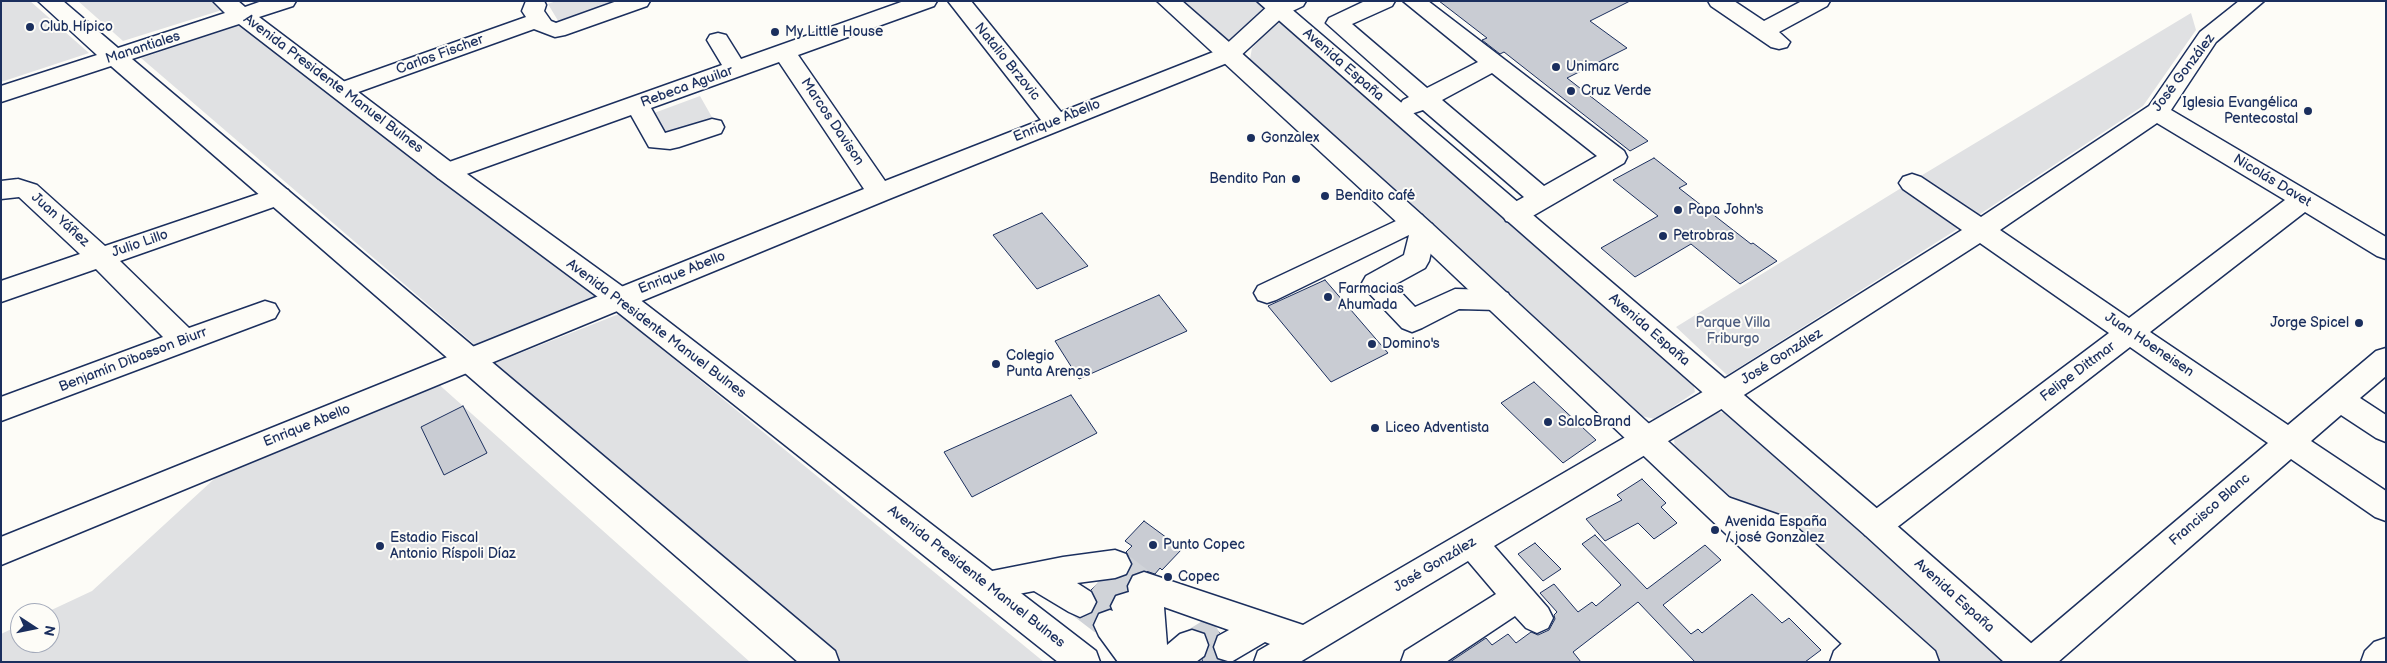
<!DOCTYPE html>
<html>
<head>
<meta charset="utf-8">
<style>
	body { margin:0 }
	#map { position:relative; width:2387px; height:663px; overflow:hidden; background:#fdfcf7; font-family:"Balsamiq Sans",sans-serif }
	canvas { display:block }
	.frame { position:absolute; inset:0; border:2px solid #1b2f5e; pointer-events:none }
	.north { position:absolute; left:10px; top:603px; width:50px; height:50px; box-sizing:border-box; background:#fdfcf7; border:1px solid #a3aaba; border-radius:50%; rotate:101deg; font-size:14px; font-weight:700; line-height:20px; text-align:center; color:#1b2f5e }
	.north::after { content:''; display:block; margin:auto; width:18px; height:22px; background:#1b2f5e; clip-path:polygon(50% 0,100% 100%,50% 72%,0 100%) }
</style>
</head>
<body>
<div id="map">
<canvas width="2387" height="663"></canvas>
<div class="frame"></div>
<div class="north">N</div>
</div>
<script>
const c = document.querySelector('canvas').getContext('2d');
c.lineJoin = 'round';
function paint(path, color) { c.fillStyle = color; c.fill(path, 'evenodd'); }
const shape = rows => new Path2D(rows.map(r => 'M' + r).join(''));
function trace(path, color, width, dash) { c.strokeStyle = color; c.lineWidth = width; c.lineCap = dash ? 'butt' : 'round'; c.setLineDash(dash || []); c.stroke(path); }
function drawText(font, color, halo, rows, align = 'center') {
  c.font = font + ' "Balsamiq Sans",sans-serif'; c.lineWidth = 4; c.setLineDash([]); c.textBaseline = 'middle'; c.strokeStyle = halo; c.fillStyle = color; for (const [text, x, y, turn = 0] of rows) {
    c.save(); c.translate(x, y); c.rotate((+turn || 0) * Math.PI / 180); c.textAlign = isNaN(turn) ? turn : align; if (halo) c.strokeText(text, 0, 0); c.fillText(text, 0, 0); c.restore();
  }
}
paint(shape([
	[1,1,30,1,89,53,1,82],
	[78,1,211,1,222,10,123,41],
	[556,1,624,1,560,24,548,4],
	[1183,1,1259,1,1268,9,1230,41],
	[2191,13,2196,30,2143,106,1959,228,1727,375,1676,327,1919,177],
	[1276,22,1286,22,1692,377,1695,392,1655,419,1637,415,1250,59,1252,48],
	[240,25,330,94,599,299,475,345,141,58],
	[700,96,713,119,667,136,654,113],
	[619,314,1044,662,828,662,490,365],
	[435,381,750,662,1,662,1,634,20,625,20,643,50,643,50,613,45,613,92,591,225,469],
	[1713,412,1731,413,2016,662,1938,662,1732,502,1675,451,1674,438]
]), '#e0e1e3');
const building = shape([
	[1439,1,1630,1,1590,21,1627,48,1567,78,1648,141,1630,151,1504,52,1500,54,1482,40,1487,38,1439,1],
	[1654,158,1687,184,1679,188,1751,244,1753,243,1777,261,1740,284,1691,244,1635,277,1601,248,1658,216,1613,180,1654,158],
	[1042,213,1088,266,1037,289,993,235,1042,213],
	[1325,280,1388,353,1331,382,1268,306,1325,280],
	[1159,295,1187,331,1079,379,1055,341,1159,295],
	[1534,382,1596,440,1563,463,1501,403,1534,382],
	[1071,395,1097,433,972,497,944,452,1071,395],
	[463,406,487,453,444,475,421,427,463,406],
	[1642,479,1666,503,1661,507,1677,523,1654,539,1638,523,1605,541,1586,519,1622,500,1617,495,1642,479],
	[1144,521,1182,549,1162,570,1160,568,1155,574,1143,570,1132,574,1126,585,1127,591,1114,595,1110,608,1097,613,1092,625,1082,618,1093,613,1098,603,1091,590,1099,582,1115,580,1128,575,1133,563,1126,552,1132,546,1125,541,1144,521],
	[1595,535,1647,589,1705,545,1721,560,1663,605,1691,634,1698,629,1702,633,1752,594,1782,623,1789,618,1821,650,1805,662,1695,662,1638,602,1573,652,1581,662,1450,662,1486,638,1492,645,1508,634,1516,643,1531,632,1538,635,1549,630,1555,619,1554,615,1557,612,1540,593,1554,584,1578,612,1592,602,1596,606,1621,585,1582,544,1595,535],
	[1535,543,1561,569,1543,581,1518,554,1535,543],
	[1213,626,1220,633,1216,635,1212,646,1218,660,1203,662,1202,660,1206,657,1210,646,1204,632,1213,626]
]);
paint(building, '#c9ccd3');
trace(building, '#1b2f5e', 1);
trace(shape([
	[1115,564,1144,586],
	[1097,583,1127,606],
	[1080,602,1110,625],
	[1192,645,1218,629],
	[1204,662,1230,647]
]), '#d0d3d8', 30, [30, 15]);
const minor = shape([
	[526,1,544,1,546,5,544,11,551,21,556,23,617,1,650,1,647,6,565,35,555,37,534,29,350,95,342,98,334,95,330,90,334,85,526,17,522,11,526,1],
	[904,1,937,1,934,6,798,55,885,181,1041,120,948,1,971,1,1061,112,1221,49,1270,4,1276,1,1306,1,1303,6,1286,14,1237,59,889,199,1,565,1,537,864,189,779,62,651,108,665,133,712,119,721,121,724,127,721,133,679,147,670,149,649,147,631,115,447,181,438,178,435,172,438,166,722,65,707,40,710,35,718,33,726,35,741,59,904,1],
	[1365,1,1395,1,1392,6,1352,24,1427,88,1478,62,1403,1,1428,1,1624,151,1627,157,1624,163,1524,221,1515,223,1506,221,1502,214,1506,207,1524,197,1423,110,1411,114,1403,112,1399,106,1403,100,1409,97,1326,23,1329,18,1365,1],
	[1492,73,1597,156,1544,186,1442,100,1492,73],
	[1708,1,1734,1,1764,21,1802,1,1830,1,1827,6,1779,32,1790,42,1787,47,1779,49,1771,47,1711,6,1708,1],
	[2239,1,2264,1,2216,42,2171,110,2386,237,2386,259,2377,256,2305,212,2150,332,2288,425,2376,351,2386,348,2386,376,2360,398,2386,415,2386,442,2376,438,2341,415,2311,441,2386,491,2386,521,2375,517,2291,459,2058,662,2018,662,2022,651,2268,443,2130,347,1887,535,1876,539,1865,535,1861,526,1865,517,2109,333,1980,243,1733,402,1494,546,1548,608,1553,618,1548,628,1537,633,1526,628,1515,616,1446,662,1401,662,1405,651,1496,594,1468,561,1300,662,1254,662,1258,651,1270,644,1265,642,1231,662,1218,658,1214,647,1218,636,1229,630,1164,607,1167,645,1180,634,1192,630,1204,634,1208,645,1204,656,1196,662,1118,662,1099,636,1094,625,1099,614,1110,610,1113,611,1111,606,1116,596,1129,592,1128,586,1133,576,1144,572,1303,625,1713,386,1962,230,1903,189,1899,183,1903,177,1912,174,1921,177,1981,217,2149,106,2200,32,2239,1],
	[2157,123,2285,200,2129,318,2000,230,2157,123],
	[18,179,37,185,105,246,270,190,279,187,288,190,292,196,288,202,120,261,189,328,265,301,275,304,279,311,275,318,1,421,1,397,163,337,96,269,1,302,1,281,80,254,19,197,1,199,1,181,18,179],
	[1413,213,1422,215,1426,222,1432,224,1436,231,1429,261,1425,268,1394,285,1415,307,1455,289,1498,290,1508,293,1511,300,1508,307,1498,310,1459,309,1422,328,1412,332,1402,328,1366,290,1362,283,1366,276,1404,255,1409,235,1276,300,1267,303,1258,300,1254,293,1258,286,1413,213],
	[1719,494,1785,517,1935,651,1939,662,1899,662,1881,645,1877,655,1869,662,1830,662,1834,651,1853,633,1864,629,1763,536,1708,516,1704,507,1708,498,1719,494],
	[1115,550,1126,554,1131,564,1126,574,1115,578,1077,583,1091,592,1096,602,1091,612,1080,617,1069,612,1034,591,987,600,976,596,971,586,976,576,987,572,1063,557,1115,550],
	[2386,638,2386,662,2361,662,2365,651,2374,642,2386,638]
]);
const major = shape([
	[38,1,63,1,118,48,225,13,213,1,238,1,245,7,262,1,296,1,293,6,259,17,456,166,630,292,1096,651,1100,662,1058,662,610,306,438,178,239,24,132,59,835,651,839,662,798,662,111,66,1,102,1,86,97,55,38,1],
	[1157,1,1182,1,1237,49,1432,224,1896,651,1900,662,1861,662,1414,238,1157,1],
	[1257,1,1282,1,1887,517,2040,651,2044,662,2004,662,1865,535,1257,1]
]);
trace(minor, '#1b2f5e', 3);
trace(major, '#1b2f5e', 3);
paint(minor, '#fdfcf7');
paint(major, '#fdfcf7');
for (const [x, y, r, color] of [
	[30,27,5,"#1b2f5e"],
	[775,32,5,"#1b2f5e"],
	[1556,67,5,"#1b2f5e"],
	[1571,91,5,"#1b2f5e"],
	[2308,111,5,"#1b2f5e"],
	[1251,138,5,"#1b2f5e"],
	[1296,179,5,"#1b2f5e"],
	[1325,196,5,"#1b2f5e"],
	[1678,210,5,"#1b2f5e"],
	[1663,236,5,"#1b2f5e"],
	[1328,297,5,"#1b2f5e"],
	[2359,323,5,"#1b2f5e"],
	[1372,344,5,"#1b2f5e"],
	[996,364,5,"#1b2f5e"],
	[1548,422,5,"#1b2f5e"],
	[1375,428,5,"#1b2f5e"],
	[1715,530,5,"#1b2f5e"],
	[1153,545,5,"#1b2f5e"],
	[380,546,5,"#1b2f5e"],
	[1168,577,5,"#1b2f5e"]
]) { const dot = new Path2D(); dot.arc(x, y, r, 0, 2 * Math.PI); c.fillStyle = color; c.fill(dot); trace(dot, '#fdfcf7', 2); }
drawText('14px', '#1b2f5e', '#fdfcf7', [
	["Club Hípico",40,27],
	["My Little House",785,32],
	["Unimarc",1566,67],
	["Cruz Verde",1581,91],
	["Iglesia Evangélica",2298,103,"right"],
	["Pentecostal",2298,119,"right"],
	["Gonzalex",1261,138],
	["Bendito Pan",1286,179,"right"],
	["Bendito café",1335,196],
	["Papa John's",1688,210],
	["Petrobras",1673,236],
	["Farmacias",1338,289],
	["Ahumada",1338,305],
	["Jorge Spicel",2349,323,"right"],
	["Domino's",1382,344],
	["Colegio",1006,356],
	["Punta Arenas",1006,372],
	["SalcoBrand",1558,422],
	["Liceo Adventista",1385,428],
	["Avenida España",1725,522],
	["/ josé Gonzalez",1725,538],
	["Estadio Fiscal",390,538],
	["Antonio Ríspoli Díaz",390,554],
	["Punto Copec",1163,545],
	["Copec",1178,577]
], 'left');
drawText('14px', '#1b2f5e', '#fdfcf7', [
	["Manantiales",143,48,-18],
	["Carlos Fischer",440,55,-20],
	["Natalio Brzovic",1007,62,51],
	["Avenida España",1343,65,41],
	["José González",2184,73,-53],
	["Avenida Presidente Manuel Bulnes",333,84,37],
	["Rebeca Aguilar",687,87,-20],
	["Enrique Abello",1057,121,-22],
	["Marcos Davison",832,122,56],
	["Nicolás Davet",2272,181,31],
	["Juan Yáñez",60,220,42],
	["Julio Lillo",140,244,-19],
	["Enrique Abello",682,273,-22],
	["Avenida Presidente Manuel Bulnes",656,329,37],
	["Avenida España",1649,330,41],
	["Juan Hoeneisen",2149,345,34],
	["José González",1782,357,-32],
	["Benjamín Dibasson Biurr",133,360,-21],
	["Felipe Dittmar",2078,372,-37],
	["Enrique Abello",307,426,-22],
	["Francisco Blanc",2210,510,-41],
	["José González",1435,565,-31],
	["Avenida Presidente Manuel Bulnes",976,577,38],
	["Avenida España",1954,596,42]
]);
drawText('14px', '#4c5c7f', '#fdfcf7', [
	["Parque Villa",1733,323],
	["Friburgo",1733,339]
]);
</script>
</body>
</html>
